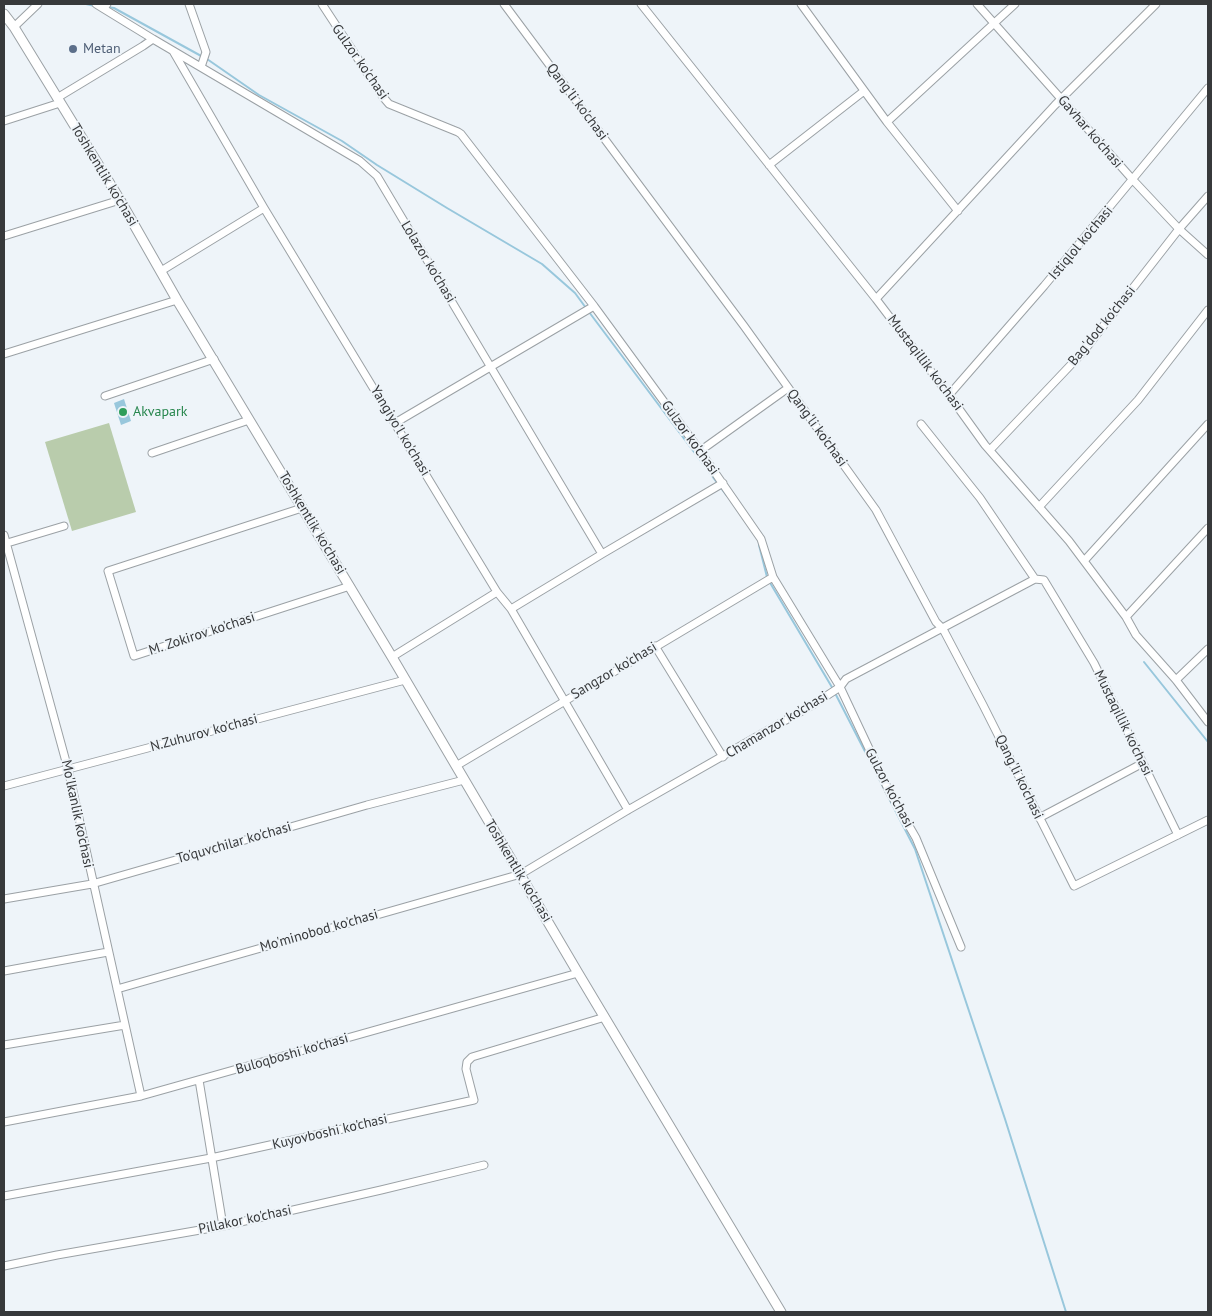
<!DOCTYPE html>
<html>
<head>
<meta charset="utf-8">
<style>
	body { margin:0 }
	#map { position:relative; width:1212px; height:1316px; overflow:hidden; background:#eef4f9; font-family:"PT Sans",sans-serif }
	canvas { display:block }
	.frame { position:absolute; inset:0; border:5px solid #37393b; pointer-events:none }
</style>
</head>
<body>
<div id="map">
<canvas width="1212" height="1316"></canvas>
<div class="frame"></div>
</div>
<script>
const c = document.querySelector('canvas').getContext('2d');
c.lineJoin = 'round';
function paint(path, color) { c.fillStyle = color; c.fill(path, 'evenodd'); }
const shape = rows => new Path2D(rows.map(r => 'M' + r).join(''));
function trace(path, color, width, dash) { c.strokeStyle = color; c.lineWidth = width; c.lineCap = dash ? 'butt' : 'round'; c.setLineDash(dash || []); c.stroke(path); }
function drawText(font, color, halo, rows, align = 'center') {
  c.font = font + ' "PT Sans",sans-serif'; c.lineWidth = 4; c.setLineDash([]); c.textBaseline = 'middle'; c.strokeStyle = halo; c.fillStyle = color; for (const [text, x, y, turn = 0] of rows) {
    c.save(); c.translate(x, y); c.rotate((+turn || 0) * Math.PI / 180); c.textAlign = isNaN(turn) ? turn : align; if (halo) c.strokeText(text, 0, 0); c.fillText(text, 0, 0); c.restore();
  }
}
paint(shape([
	[109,423,136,512,72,531,45,442]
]), '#b9ccac');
paint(shape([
	[124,399,131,421,121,425,114,403]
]), '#98c7dc');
trace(shape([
	[86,4,95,6],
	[107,7,114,8,203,57],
	[207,59,259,95,342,141,377,165,447,208,542,264,575,293,586,308],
	[589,312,718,484],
	[721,488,727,496],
	[759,545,767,577],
	[769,581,833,689],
	[1144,662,1208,742],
	[835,693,915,849,1005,1119,1066,1312]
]), '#98c7dc', 2);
const minor = shape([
	[96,4,104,9,107,4],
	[189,4,206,52,201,67],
	[322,4,383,97,389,104,458,132,461,134,594,306,700,451,761,539,773,577,840,687,889,791,916,838,961,947],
	[504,4,744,326,876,510,936,622,943,629,983,705,1074,886,1208,820],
	[641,4,876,299,949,395,985,445,1069,541,1126,617,1136,635,1176,680,1208,722],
	[801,4,887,122,958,211],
	[977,4,1133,180,1179,229,1208,255],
	[104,9,153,39],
	[14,27,38,4],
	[173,51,264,208,497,592,511,609,628,810],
	[57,98,143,46,153,39,360,161,377,176,602,554],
	[4,121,60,103],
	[887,122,1015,4],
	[769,165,864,91],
	[4,236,120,200],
	[161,271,264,208],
	[876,299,1055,105,1156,4],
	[4,354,177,300],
	[949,395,1044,286,1208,88],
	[105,396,214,359],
	[395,423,594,306],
	[921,424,980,498,1035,579,1044,580,1094,663,1178,835],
	[990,450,1083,352,1179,229,1208,196],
	[700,451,788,388],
	[152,453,249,420],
	[1039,507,1138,400,1208,310],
	[302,508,108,571,134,656,350,586],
	[4,535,68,769,141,1096],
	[4,544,64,526],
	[1084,561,1208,424],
	[511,609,602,554,723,483],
	[1126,617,1208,528],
	[655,646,723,757],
	[392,657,497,592],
	[1176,680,1208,649],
	[456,766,773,577],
	[4,786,405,680],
	[1039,818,1143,763],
	[4,899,92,884,367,805,464,780],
	[4,971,108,952],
	[117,989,521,874,628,810,814,704,840,687,846,679,1035,579],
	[4,1045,125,1025],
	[199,1080,223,1226],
	[4,1122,141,1096,578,973],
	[4,1196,211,1158,474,1100,466,1069,467,1062,472,1057,605,1017],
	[4,1266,57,1255,223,1226,381,1190,484,1165]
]);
const major = shape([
	[4,14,14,27,120,200,177,300,392,657,578,973,781,1312]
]);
trace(minor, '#9ba1a5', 9);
trace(major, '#9ba1a5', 11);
trace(minor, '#fff', 7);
trace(major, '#fff', 9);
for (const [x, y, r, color] of [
	[73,49,5,"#5c6f8a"],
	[123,412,5,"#2e9e5b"]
]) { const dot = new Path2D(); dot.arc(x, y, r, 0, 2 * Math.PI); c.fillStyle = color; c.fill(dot); trace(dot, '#eef4f9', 2); }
drawText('14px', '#4e5e75', '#eef4f9', [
	["Metan",83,49]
], 'left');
drawText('14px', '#37393b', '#eef4f9', [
	["Gulzor ko'chasi",360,62,55],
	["Qang'li ko'chasi",577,102,53],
	["Gavhar ko'chasi",1090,132,49],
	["Toshkentlik ko'chasi",104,175,59],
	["Istiqlol ko'chasi",1081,243,-50],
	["Lolazor ko'chasi",428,262,59],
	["Bag'dod ko'chasi",1102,326,-51],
	["Mustaqillik ko'chasi",925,363,53],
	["Qang'li ko'chasi",817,428,54],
	["Yangiyo'l ko'chasi",400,431,59],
	["Gulzor ko'chasi",690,438,54],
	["Toshkentlik ko'chasi",312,523,59],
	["M. Zokirov ko'chasi",202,634,-18],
	["Sangzor ko'chasi",614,671,-31],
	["Mustaqillik ko'chasi",1123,723,64],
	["Chamanzor ko'chasi",777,725,-31],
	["N.Zuhurov ko'chasi",204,733,-15],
	["Qang'li ko'chasi",1019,777,64],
	["Gulzor ko'chasi",889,788,62],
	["Mo'lkanlik ko'chasi",77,814,78],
	["To'quvchilar ko'chasi",234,843,-16],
	["Toshkentlik ko'chasi",518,871,59],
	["Mo'minobod ko'chasi",319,931,-16],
	["Buloqboshi ko'chasi",292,1054,-16],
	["Kuyovboshi ko'chasi",330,1132,-13],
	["Pillakor ko'chasi",245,1220,-12]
]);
drawText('14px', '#27864d', '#eef4f9', [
	["Akvapark",133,412]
], 'left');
</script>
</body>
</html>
